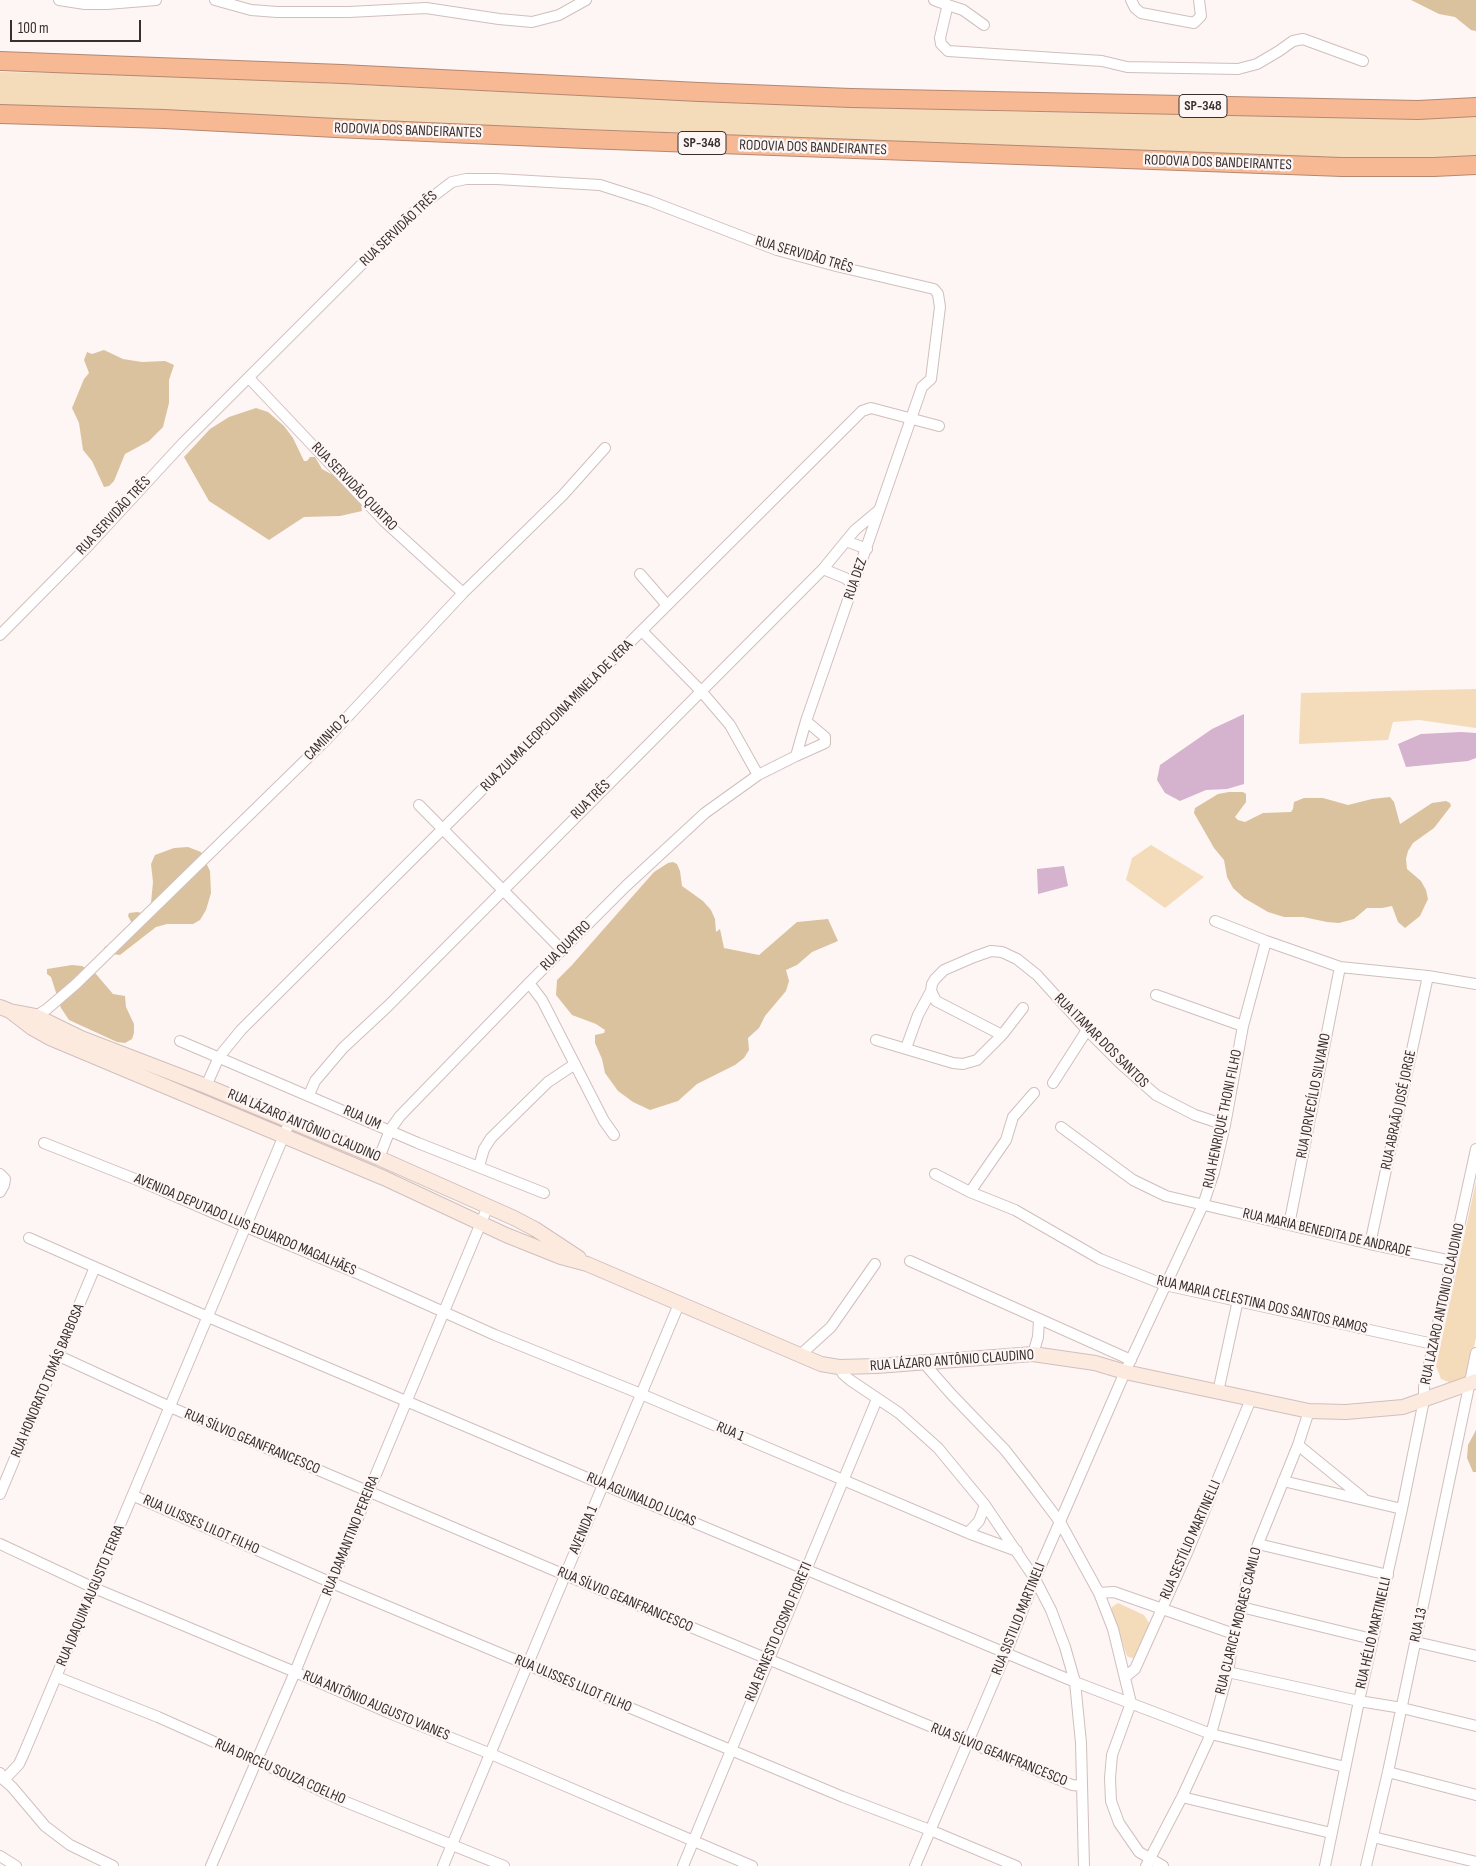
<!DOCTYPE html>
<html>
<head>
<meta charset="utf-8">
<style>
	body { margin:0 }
	#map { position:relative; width:1476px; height:1866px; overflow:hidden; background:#fdf6f5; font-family:"Sofia Sans Condensed",sans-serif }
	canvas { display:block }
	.scale { position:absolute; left:10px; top:20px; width:131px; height:22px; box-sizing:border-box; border:2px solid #37302f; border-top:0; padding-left:6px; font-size:15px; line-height:18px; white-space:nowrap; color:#37302f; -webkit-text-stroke:4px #fdf6f5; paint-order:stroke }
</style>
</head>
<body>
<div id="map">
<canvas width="1476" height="1866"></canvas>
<div class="scale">100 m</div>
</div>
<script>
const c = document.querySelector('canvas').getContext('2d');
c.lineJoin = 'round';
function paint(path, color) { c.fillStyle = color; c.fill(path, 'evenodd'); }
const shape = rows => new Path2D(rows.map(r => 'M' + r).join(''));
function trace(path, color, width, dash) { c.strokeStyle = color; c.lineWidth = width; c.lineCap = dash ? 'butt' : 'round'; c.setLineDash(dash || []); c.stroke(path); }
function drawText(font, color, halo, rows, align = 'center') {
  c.font = font + ' "Sofia Sans Condensed",sans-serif'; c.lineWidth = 4.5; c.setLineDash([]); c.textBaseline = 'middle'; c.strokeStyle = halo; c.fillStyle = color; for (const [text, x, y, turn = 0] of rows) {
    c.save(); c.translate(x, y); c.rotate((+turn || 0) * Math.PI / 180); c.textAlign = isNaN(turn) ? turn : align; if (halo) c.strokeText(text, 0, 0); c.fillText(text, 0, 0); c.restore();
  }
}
paint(shape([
	[0,72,138,74,631,98,890,108,1024,112,1476,115,1476,158,1394,161,0,106],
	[1476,689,1476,728,1419,720,1393,722,1388,740,1299,744,1301,693],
	[1151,845,1204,877,1165,908,1126,880,1132,858],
	[1476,1181,1476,1337,1468,1376,1465,1380,1453,1384,1441,1379,1436,1366],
	[1118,1603,1144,1615,1149,1623,1149,1627,1135,1658,1131,1658,1127,1656,1111,1612,1112,1607]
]), '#f4dcbb');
paint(shape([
	[1411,0,1476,0,1476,31,1471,30,1455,17,1439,14],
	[104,350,123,359,142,362,165,361,174,365,169,380,169,403,163,427,149,441,125,454,114,481,109,486,104,487,92,461,83,450,79,423,72,408,84,379,89,373,84,360,87,352,92,354],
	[256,408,268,412,284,426,293,438,304,461,307,461,310,457,315,457,322,469,342,480,360,497,362,511,340,516,304,517,269,540,209,501,184,457,210,429,229,417],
	[1229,792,1243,792,1246,794,1246,802,1235,817,1238,820,1245,822,1263,813,1291,812,1293,809,1294,802,1304,798,1323,798,1348,805,1372,799,1390,797,1394,802,1400,824,1432,803,1446,801,1450,803,1451,806,1434,828,1413,843,1408,851,1406,859,1407,869,1421,881,1426,890,1428,899,1420,916,1405,928,1398,922,1392,906,1382,908,1367,908,1354,919,1339,923,1327,922,1303,917,1284,917,1268,912,1244,898,1233,888,1227,877,1224,860,1214,848,1194,813,1195,808,1218,794],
	[188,847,201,852,210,871,211,893,206,910,200,920,193,924,167,924,156,927,120,955,112,954,104,947,129,938,135,929,128,916,129,913,137,912,147,914,150,913,153,882,151,864,155,855,174,848],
	[673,862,677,864,680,871,682,886,703,901,711,910,715,919,716,932,720,929,724,948,759,955,797,922,828,919,838,941,812,952,797,965,786,970,789,981,786,991,765,1016,759,1028,748,1038,749,1050,744,1058,735,1065,697,1084,678,1101,650,1110,633,1102,618,1091,605,1073,602,1059,595,1043,595,1035,604,1033,605,1030,596,1024,572,1015,556,995,557,980,572,965,654,872,668,863],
	[72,965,82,966,96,974,113,994,125,996,126,1007,134,1024,134,1033,132,1039,125,1043,117,1042,69,1020,61,1008,51,977,47,974,47,969],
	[1476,1430,1476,1472,1473,1472,1467,1458,1468,1445]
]), '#dbc29f');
paint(shape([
	[1244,714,1244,784,1227,789,1206,790,1180,801,1165,793,1157,780,1160,765,1212,729],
	[1461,732,1476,733,1476,758,1468,761,1406,767,1398,744,1421,734],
	[1064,866,1068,886,1038,894,1037,869]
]), '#d5b2cd');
const street = shape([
	[59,0,85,4,107,4,156,0],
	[215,0,251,10,277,12,349,12,426,8,499,19,532,22,559,15,586,0],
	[934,0,945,4,947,8,940,38,941,44,948,51,1102,61,1127,67,1238,69,1257,64,1279,51,1293,41,1303,39,1363,61],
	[1131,0,1135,8,1141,13,1194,23,1201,16,1199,0],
	[945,4,963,10,984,25],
	[249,378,384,521,463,593],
	[846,541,867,549],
	[823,569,845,578,854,585],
	[640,574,667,605],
	[642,631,701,691,730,725,758,775],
	[0,635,89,545,183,443,419,207,452,182,466,179,497,179,600,185,650,201,777,250,836,266,934,289,938,294,940,307,931,379,922,387,806,721,796,756,758,775,705,813,626,886,529,983,400,1116,390,1130,379,1158],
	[796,756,825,743,825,737,806,721],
	[419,805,562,950],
	[1215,921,1266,941,1340,967,1428,976,1476,984],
	[529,983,542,1000,604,1121,614,1135],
	[1156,995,1243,1026],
	[1023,1008,1002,1035,936,1001,931,991,932,984,935,979,944,970,974,957,991,951,1002,952,1017,959,1037,975,1087,1030,1120,1063,1156,1095,1195,1115,1225,1125],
	[36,1016,47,1009,76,984,325,741,463,593,563,495,605,448],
	[876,1040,953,1063,963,1064,977,1060,1002,1035],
	[180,1041,418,1143,544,1193],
	[906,1048,918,1015,931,991],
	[1053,1083,1087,1030],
	[206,1086,219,1057,241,1030,855,418,862,411,871,408,939,426],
	[309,1095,315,1081,343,1048,388,1006,823,569,855,530,879,510],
	[1061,1127,1133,1180,1166,1196,1370,1244,1452,1261],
	[44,1143,140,1181,246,1227,359,1274,495,1335,641,1394,968,1533,1017,1551],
	[479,1166,484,1149,491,1138,548,1082,575,1064],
	[0,1174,5,1179,4,1185,0,1192],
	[935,1174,970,1192,1015,1210,1100,1259,1165,1285,1433,1344],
	[970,1192,1006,1140,1013,1117,1034,1093],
	[1289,1225,1340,967],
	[29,1238,208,1317,604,1485,1075,1682,1211,1734,1345,1767],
	[1370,1244,1428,976],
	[910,1261,1131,1360],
	[1033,1354,1038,1337,1039,1320],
	[59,1356,170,1407,565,1575,1072,1785,1082,1786],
	[799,1356,831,1327,875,1264],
	[923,1362,952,1395,1005,1450,1030,1482,1060,1522,1099,1593,1113,1629,1131,1703,1112,1755,1110,1778,1111,1801,1119,1823,1139,1852,1163,1866],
	[839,1367,843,1374,850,1380,899,1413,938,1448,985,1505,1035,1579,1051,1610,1065,1647,1075,1682,1081,1743,1084,1866],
	[1218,1392,1238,1300],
	[1298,1445,1363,1498],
	[1283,1481,1402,1509],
	[0,1494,95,1267],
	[134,1496,332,1583,843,1797,930,1830,1016,1866],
	[968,1533,979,1521,985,1505],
	[0,1544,94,1588,295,1672,387,1712,491,1754,752,1866],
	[1258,1544,1388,1575],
	[1099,1593,1114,1592,1234,1634],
	[1241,1607,1372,1639],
	[1416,1642,1476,1656],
	[1228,1672,1359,1701,1402,1708,1476,1726],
	[57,1677,158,1717,257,1761,341,1800,504,1866],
	[1125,1677,1135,1669,1187,1553,1251,1399],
	[1388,1772,1476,1795],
	[0,1773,4,1780,12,1787,45,1826,70,1845,113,1866],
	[4,1780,19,1764,24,1753,290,1121],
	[1182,1797,1331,1833],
	[1373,1837,1476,1862],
	[0,1856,16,1866],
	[211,1866,295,1672,369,1491,488,1206],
	[443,1866,679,1304],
	[683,1866,877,1399],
	[915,1866,1006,1653,1035,1579,1125,1372,1203,1205,1214,1172,1225,1125,1243,1026,1266,941],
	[1146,1866,1182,1797,1211,1734,1228,1672,1234,1634,1248,1577,1258,1544,1298,1445,1309,1411],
	[1325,1866,1359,1701,1402,1509,1424,1400,1424,1387,1476,1149],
	[1366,1866,1388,1772,1476,1353]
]);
const secondary = shape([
	[0,1007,10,1011,36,1016,81,1038,206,1086,379,1158,514,1218,535,1229,579,1258],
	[10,1011,32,1028,50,1038,384,1178,506,1235,561,1257,587,1264,821,1364,839,1367,877,1366,1033,1354,1095,1363,1125,1372,1309,1411,1346,1412,1403,1407,1476,1381]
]);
const highway = shape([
	[0,61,342,74,699,92,851,98,1418,110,1476,107],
	[0,114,164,119,336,128,585,139,1342,167,1434,167,1476,165]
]);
trace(street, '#d0bfbd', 12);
trace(secondary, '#d0bfbd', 16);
trace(highway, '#b48871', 20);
trace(street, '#fff', 10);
trace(secondary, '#fdeadf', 14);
trace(highway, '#f7b894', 18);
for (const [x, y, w] of [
	[1203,106,48],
	[702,143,48]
]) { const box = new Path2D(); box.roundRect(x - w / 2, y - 11.5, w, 23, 4); c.fillStyle = '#fdf6f5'; c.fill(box); trace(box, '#37302f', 1); }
drawText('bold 14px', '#37302f', null, [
	["SP-348",1203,106],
	["SP-348",702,143]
]);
drawText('15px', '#37302f', '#fdf6f5', [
	["RODOVIA DOS BANDEIRANTES",408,131,2],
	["RODOVIA DOS BANDEIRANTES",813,148,2],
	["RODOVIA DOS BANDEIRANTES",1218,163,2],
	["RUA SERVIDÃO TRÊS",399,229,-44],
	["RUA SERVIDÃO TRÊS",804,255,16],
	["RUA SERVIDÃO QUATRO",354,487,46],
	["RUA SERVIDÃO TRÊS",114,516,-47],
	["RUA DEZ",856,579,-71],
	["RUA ZULMA LEOPOLDINA MINELA DE VERA",557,716,-45],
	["CAMINHO 2",327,738,-46],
	["RUA TRÊS",591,800,-45],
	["RUA QUATRO",566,946,-45],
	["RUA ITAMAR DOS SANTOS",1101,1041,45],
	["RUA JORVECÍLIO SILVIANO",1314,1096,-79],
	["RUA ABRAÃO JOSÉ JORGE",1399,1110,-78],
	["RUA UM",362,1118,24],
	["RUA HENRIQUE THONI FILHO",1223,1119,-78],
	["RUA LÁZARO ANTÔNIO CLAUDINO",304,1126,23],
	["AVENIDA DEPUTADO LUIS EDUARDO MAGALHÃES",245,1225,23],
	["RUA MARIA BENEDITA DE ANDRADE",1327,1233,13],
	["RUA LAZARO ANTONIO CLAUDINO",1443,1304,-78],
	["RUA MARIA CELESTINA DOS SANTOS RAMOS",1262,1305,13],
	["RUA LÁZARO ANTÔNIO CLAUDINO",952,1361,-4],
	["RUA HONORATO TOMÁS BARBOSA",48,1381,-67],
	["RUA 1",730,1432,23],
	["RUA SÍLVIO GEANFRANCESCO",252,1442,23],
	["RUA AGUINALDO LUCAS",641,1500,23],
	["RUA ULISSES LILOT FILHO",201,1525,24],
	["AVENIDA 1",584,1530,-67],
	["RUA DAMANTINO PEREIRA",351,1536,-68],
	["RUA SESTÍLIO MARTINELLI",1191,1540,-66],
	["RUA JOAQUIM AUGUSTO TERRA",91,1596,-67],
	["RUA SÍLVIO GEANFRANCESCO",625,1600,23],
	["RUA SISTILIO MARTINELI",1019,1619,-68],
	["RUA CLARICE MORAES CAMILO",1239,1621,-76],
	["RUA 13",1419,1625,-78],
	["RUA ERNESTO COSMO FIORETI",779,1632,-67],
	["RUA HÉLIO MARTINELLI",1374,1633,-77],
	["RUA ULISSES LILOT FILHO",573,1684,23],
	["RUA ANTÔNIO AUGUSTO VIANES",376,1706,23],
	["RUA SÍLVIO GEANFRANCESCO",999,1755,22],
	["RUA DIRCEU SOUZA COELHO",280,1772,24]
]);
</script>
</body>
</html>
